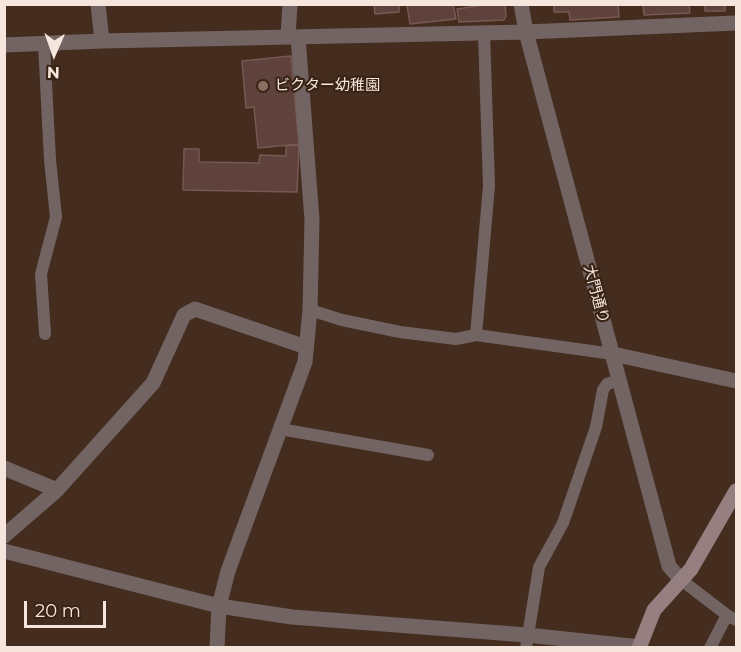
<!DOCTYPE html>
<html>
<head>
<meta charset="utf-8">
<style>
	body { margin:0 }
	#map { position:relative; width:741px; height:652px; overflow:hidden; background:#442d1f; font-family:Montserrat,sans-serif }
	canvas { display:block }
	.frame { position:absolute; inset:0; border:6px solid #f5e5dc; pointer-events:none }
	.north { position:absolute; left:24px; top:24px; width:60px; height:60px; -webkit-text-stroke:4px #392315; paint-order:stroke; rotate:182deg; font-size:16px; font-weight:700; line-height:24px; text-align:center; color:#f5e5dc }
	.north::after { content:''; display:block; margin:auto; width:21px; height:27px; background:#f5e5dc; clip-path:polygon(50% 0,100% 100%,50% 72%,0 100%) }
	.scale { position:absolute; left:24px; top:601px; width:82px; height:27px; box-sizing:border-box; border:3px solid #f5e5dc; border-top:0; padding-left:8px; font-size:18px; line-height:21px; white-space:nowrap; color:#f5e5dc; -webkit-text-stroke:4px #392315; paint-order:stroke }
</style>
</head>
<body>
<div id="map">
<canvas width="741" height="652"></canvas>
<div class="frame"></div>
<div class="north">N</div>
<div class="scale">20 m</div>
</div>
<script>
const c = document.querySelector('canvas').getContext('2d');
c.lineJoin = 'round';
function paint(path, color) { c.fillStyle = color; c.fill(path, 'evenodd'); }
const shape = rows => new Path2D(rows.map(r => 'M' + r).join(''));
function trace(path, color, width, dash) { c.strokeStyle = color; c.lineWidth = width; c.lineCap = dash ? 'butt' : 'round'; c.setLineDash(dash || []); c.stroke(path); }
function drawText(font, color, halo, rows, align = 'center') {
  c.font = font + ' Montserrat,"Noto Sans JP",sans-serif'; c.lineWidth = 4.5; c.setLineDash([]); c.textBaseline = 'middle'; c.strokeStyle = halo; c.fillStyle = color; for (const [text, x, y, turn = 0] of rows) {
    c.save(); c.translate(x, y); c.rotate((+turn || 0) * Math.PI / 180); c.textAlign = isNaN(turn) ? turn : align; if (halo) c.strokeText(text, 0, 0); c.fillText(text, 0, 0); c.restore();
  }
}
const building = shape([
	[374,4,399,4,399,12,375,14,374,4],
	[453,4,456,19,410,24,407,5,453,4],
	[490,4,505,4,506,16,504,20,459,22,457,9,490,4],
	[554,4,618,4,619,17,570,20,569,12,554,12,554,4],
	[643,4,689,4,690,13,644,15,643,4],
	[705,4,725,4,725,11,705,11,705,4],
	[291,56,299,144,258,148,254,107,246,108,242,61,291,56],
	[299,145,297,192,183,190,184,149,199,149,199,162,259,163,260,155,286,156,286,146,299,145]
]);
paint(building, '#5f423c');
trace(building, '#775852', 1.5);
trace(shape([
	[484,33,489,186,476,335,613,354],
	[44,44,50,160,56,217,41,274,45,334],
	[310,310,342,320,400,332,456,339,476,335],
	[280,429,428,455],
	[680,579,727,615,736,620],
	[526,648,539,567,563,523,596,427,603,390,607,384,619,380],
	[710,648,727,615]
]), '#736464', 12);
trace(shape([
	[98,4,102,41],
	[521,4,526,32,669,566,680,579],
	[288,37,290,4],
	[4,45,102,41,526,32,736,23],
	[613,354,736,381],
	[4,468,57,490],
	[4,536,57,490,153,383,184,315,195,309,306,347],
	[4,551,219,606,292,617,527,635,640,647],
	[217,648,219,606,228,571,305,362,310,310,312,220,298,37]
]), '#736464', 15);
trace(shape([
	[639,648,654,610,691,569,736,491]
]), '#967f80', 15);
for (const [x, y, r, color] of [
	[263,86,6,"#8d6e63"]
]) { const dot = new Path2D(); dot.arc(x, y, r, 0, 2 * Math.PI); c.fillStyle = color; c.fill(dot); trace(dot, '#392315', 2); }
drawText('15px', '#f5e5dc', '#392315', [
	["ビクター幼稚園",275,86]
], 'left');
drawText('15px', '#f5e5dc', '#392315', [
	["大門通り",596,294,75]
]);
</script>
</body>
</html>
